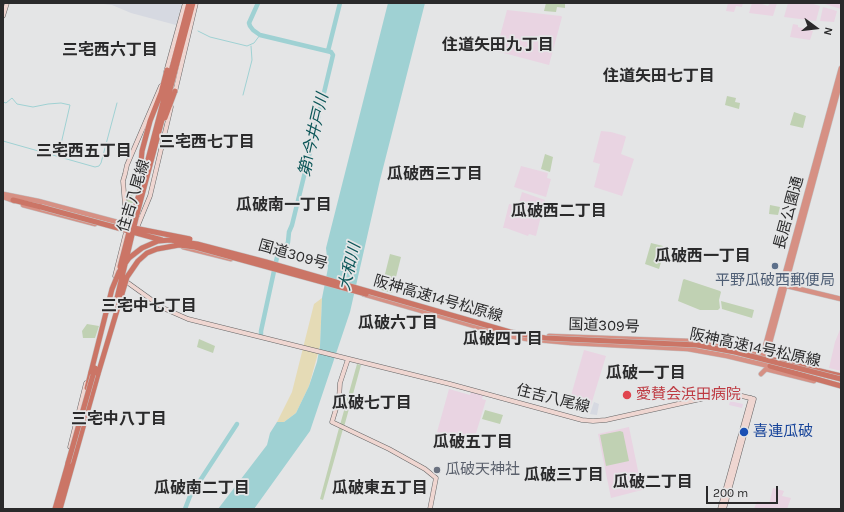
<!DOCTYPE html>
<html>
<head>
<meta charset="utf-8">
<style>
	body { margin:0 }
	#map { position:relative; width:844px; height:512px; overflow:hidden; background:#e4e5e6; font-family:Karla,sans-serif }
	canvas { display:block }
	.frame { position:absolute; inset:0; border:4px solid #2a2a2b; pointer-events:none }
	.north { position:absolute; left:796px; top:8px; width:40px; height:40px; -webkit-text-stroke:3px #e4e5e6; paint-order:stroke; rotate:105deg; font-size:11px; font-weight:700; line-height:16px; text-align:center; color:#2a2a2b }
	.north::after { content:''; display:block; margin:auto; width:14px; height:18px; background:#2a2a2b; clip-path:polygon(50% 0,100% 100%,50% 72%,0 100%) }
	.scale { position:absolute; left:706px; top:486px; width:72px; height:18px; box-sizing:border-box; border:2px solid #2a2a2b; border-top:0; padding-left:5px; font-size:12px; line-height:14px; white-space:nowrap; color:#2a2a2b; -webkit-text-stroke:3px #e4e5e6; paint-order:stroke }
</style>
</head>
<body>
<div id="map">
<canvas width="844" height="512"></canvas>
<div class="frame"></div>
<div class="north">N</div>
<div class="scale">200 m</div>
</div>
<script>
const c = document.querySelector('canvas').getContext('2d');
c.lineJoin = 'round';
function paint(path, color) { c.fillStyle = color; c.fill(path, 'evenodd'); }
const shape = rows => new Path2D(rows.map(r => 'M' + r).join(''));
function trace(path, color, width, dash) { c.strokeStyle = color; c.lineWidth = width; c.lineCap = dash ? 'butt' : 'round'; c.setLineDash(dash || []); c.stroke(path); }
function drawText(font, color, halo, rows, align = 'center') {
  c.font = font + ' Karla,"Noto Sans JP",sans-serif'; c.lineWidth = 3.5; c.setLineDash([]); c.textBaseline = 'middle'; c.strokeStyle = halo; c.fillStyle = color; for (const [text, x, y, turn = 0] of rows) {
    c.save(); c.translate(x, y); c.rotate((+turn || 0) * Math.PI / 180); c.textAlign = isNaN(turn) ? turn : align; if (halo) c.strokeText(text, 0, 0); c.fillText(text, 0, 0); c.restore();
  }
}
paint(shape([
	[96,3,182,3,176,25,131,13,112,5],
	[594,402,599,404,597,415,590,414]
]), '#d6d9e1');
paint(shape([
	[728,3,743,3,742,7,736,6,734,12,726,11],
	[752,3,759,3,768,6,770,3,777,3,773,16,749,13],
	[788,3,810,3,820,6,816,21,784,17],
	[824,3,841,3,841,9,825,4],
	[823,7,837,11,834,22,820,21],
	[507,10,561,16,562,17,549,65,496,51],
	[793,24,798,25,798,27,813,31,810,40,790,37],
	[601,131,611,132,625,136,626,137,621,154,634,159,622,196,594,187,600,164,593,162],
	[521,166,548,173,547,178,551,179,546,197,514,187],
	[522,192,545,200,536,236,529,234,528,236,506,228,503,228,509,204,518,206],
	[841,327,841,371,829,368,835,342],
	[584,350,606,356,591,405,570,399],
	[449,389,470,395,471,392,483,395,482,399,486,400,474,440,468,438,466,444,437,432],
	[629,427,642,490,611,498,598,434],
	[773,488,784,491,782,496,791,498,787,509,754,509,757,501,769,504]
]), '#e9d4e2');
paint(shape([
	[730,401,743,404,742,408,729,405]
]), '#e7d4e4');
paint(shape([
	[546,3,554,3,565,4,565,8,557,7,556,12,544,11],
	[727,96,736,98,735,102,740,103,739,109,725,105],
	[794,112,806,116,803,128,790,125],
	[545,154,553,157,550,172,541,169],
	[125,190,132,190,133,203,126,203],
	[770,205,780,207,778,215,769,214],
	[651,243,663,246,665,249,659,269,645,264],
	[390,254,401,257,392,293,381,290],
	[684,279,720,291,721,292,719,300,720,308,718,310,700,310,678,301,683,280],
	[721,301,754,310,752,318,722,309],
	[87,324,99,326,95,338,83,338,82,331],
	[199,339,215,346,213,353,197,347],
	[357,364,361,365,344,427,340,425],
	[485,410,503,415,500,424,482,419],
	[339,428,343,429,323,500,320,499],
	[620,431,623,432,629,461,606,466,600,435]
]), '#c0d1b3');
paint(shape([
	[322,298,320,346,309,386,296,413,284,422,277,422,292,392,314,304]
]), '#e5dbb6');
paint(shape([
	[388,3,425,3,380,180,350,312,310,431,254,509,218,509,267,445,270,433,277,422,284,422,296,413,309,386,317,362,320,346,322,298,328,268,326,248]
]), '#9fd1d3');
trace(shape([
	[198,31,210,37,247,46,254,43,260,35],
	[243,95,252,60,251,46],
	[3,102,6,103,12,98,17,104,33,107,48,104,61,103,70,105,58,157],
	[3,141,95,167,99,166,101,163,117,103]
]), '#9fd1d3', 1);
trace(shape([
	[258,3,249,23,250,26,253,30,260,35,331,52,333,55,306,168,292,225,289,232,288,242,287,245,279,248,261,331,261,335],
	[328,51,340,3],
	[185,509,190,496,237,424]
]), '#9fd1d3', 4.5);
const secondary = shape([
	[3,16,7,3],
	[166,72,185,3],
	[175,92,196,3],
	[136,230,150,196,171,107],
	[115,276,126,232,126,217,123,181,125,174,127,165,161,86],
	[124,280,163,308,188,319,450,384,582,420,593,421,606,420,714,396,734,394,754,399,724,509],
	[348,359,340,383,339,399,332,422,389,449,425,469,436,478,430,509],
	[70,447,86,383],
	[720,509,751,398]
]);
const trunk = shape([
	[3,194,38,201,132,226],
	[3,197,14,201],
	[23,205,95,224],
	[183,247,231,259],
	[783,285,841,299],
	[363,294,509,336,527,339,571,343,688,349,727,356,773,367],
	[549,336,688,341,729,348,758,355],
	[761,361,841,68],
	[765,361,841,80],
	[761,374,766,369,814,381]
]);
const motorway = shape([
	[165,118,175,91],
	[139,183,142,151,150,121,161,93,167,70],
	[13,200,41,207],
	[134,213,189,3],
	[137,214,193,3],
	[774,360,841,376],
	[770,366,841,386],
	[87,388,91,372],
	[55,509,69,460],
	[60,509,98,374]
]);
trace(secondary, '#656566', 5);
trace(trunk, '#c3c3c4', 5.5);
trace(motorway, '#c3c3c4', 6);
trace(secondary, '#efd6d1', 4);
trace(trunk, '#d69084', 4.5);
trace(motorway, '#cb7566', 5);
const motorwayBridge = shape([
	[41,207,162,240],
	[129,227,190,239],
	[120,267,134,213],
	[117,298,137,214],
	[91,372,112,289,119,272,129,258,142,248,158,241,170,240,197,244,266,262,510,332,545,338,697,345,735,352,841,379],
	[98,374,127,277,138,261,147,253,157,249,179,245,195,247,366,294],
	[68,463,95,368]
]);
trace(motorwayBridge, '#c3c3c4', 6, []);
trace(motorwayBridge, '#cb7566', 5);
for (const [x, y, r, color] of [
	[775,266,4,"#5c6f8a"],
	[627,395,5,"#e0444e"],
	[744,432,5,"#1a4fb4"],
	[437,470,4,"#6b7280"]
]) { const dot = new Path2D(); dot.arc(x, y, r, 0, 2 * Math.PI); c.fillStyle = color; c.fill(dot); trace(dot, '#e4e5e6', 1.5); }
drawText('15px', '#2a2a2b', '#e4e5e6', [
	["住吉八尾線",134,196,-73],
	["長居公園通",789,213,-75],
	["国道309号",293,255,16],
	["阪神高速14号松原線",438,299,16],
	["国道309号",604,326,2],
	["阪神高速14号松原線",755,348,12],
	["住吉八尾線",553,399,14]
]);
drawText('15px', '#4e5e75', '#e4e5e6', [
	["平野瓜破西郵便局",775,281]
]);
drawText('15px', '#be3a42', '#e4e5e6', [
	["愛賛会浜田病院",636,395]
], 'left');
drawText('15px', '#164399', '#e4e5e6', [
	["喜連瓜破",753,432]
], 'left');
drawText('15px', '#5b616d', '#e4e5e6', [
	["瓜破天神社",445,470]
], 'left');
drawText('bold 16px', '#2a2a2b', '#e4e5e6', [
	["住道矢田九丁目",498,45],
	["三宅西六丁目",110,50],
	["住道矢田七丁目",659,76],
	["三宅西七丁目",207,142],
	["三宅西五丁目",84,151],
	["瓜破西三丁目",435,174],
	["瓜破南一丁目",284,205],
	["瓜破西二丁目",559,211],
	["瓜破西一丁目",703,256],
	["三宅中七丁目",149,306],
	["瓜破六丁目",398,323],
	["瓜破四丁目",503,339],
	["瓜破一丁目",646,373],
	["瓜破七丁目",372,403],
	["三宅中八丁目",119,419],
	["瓜破五丁目",473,442],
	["瓜破三丁目",564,475],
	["瓜破二丁目",653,482],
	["瓜破南二丁目",202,488],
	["瓜破東五丁目",380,488]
]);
drawText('italic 16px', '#0c5658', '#e4e5e6', [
	["第1今井戸川",314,135,-77],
	["大和川",350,267,-77]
]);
</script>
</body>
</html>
